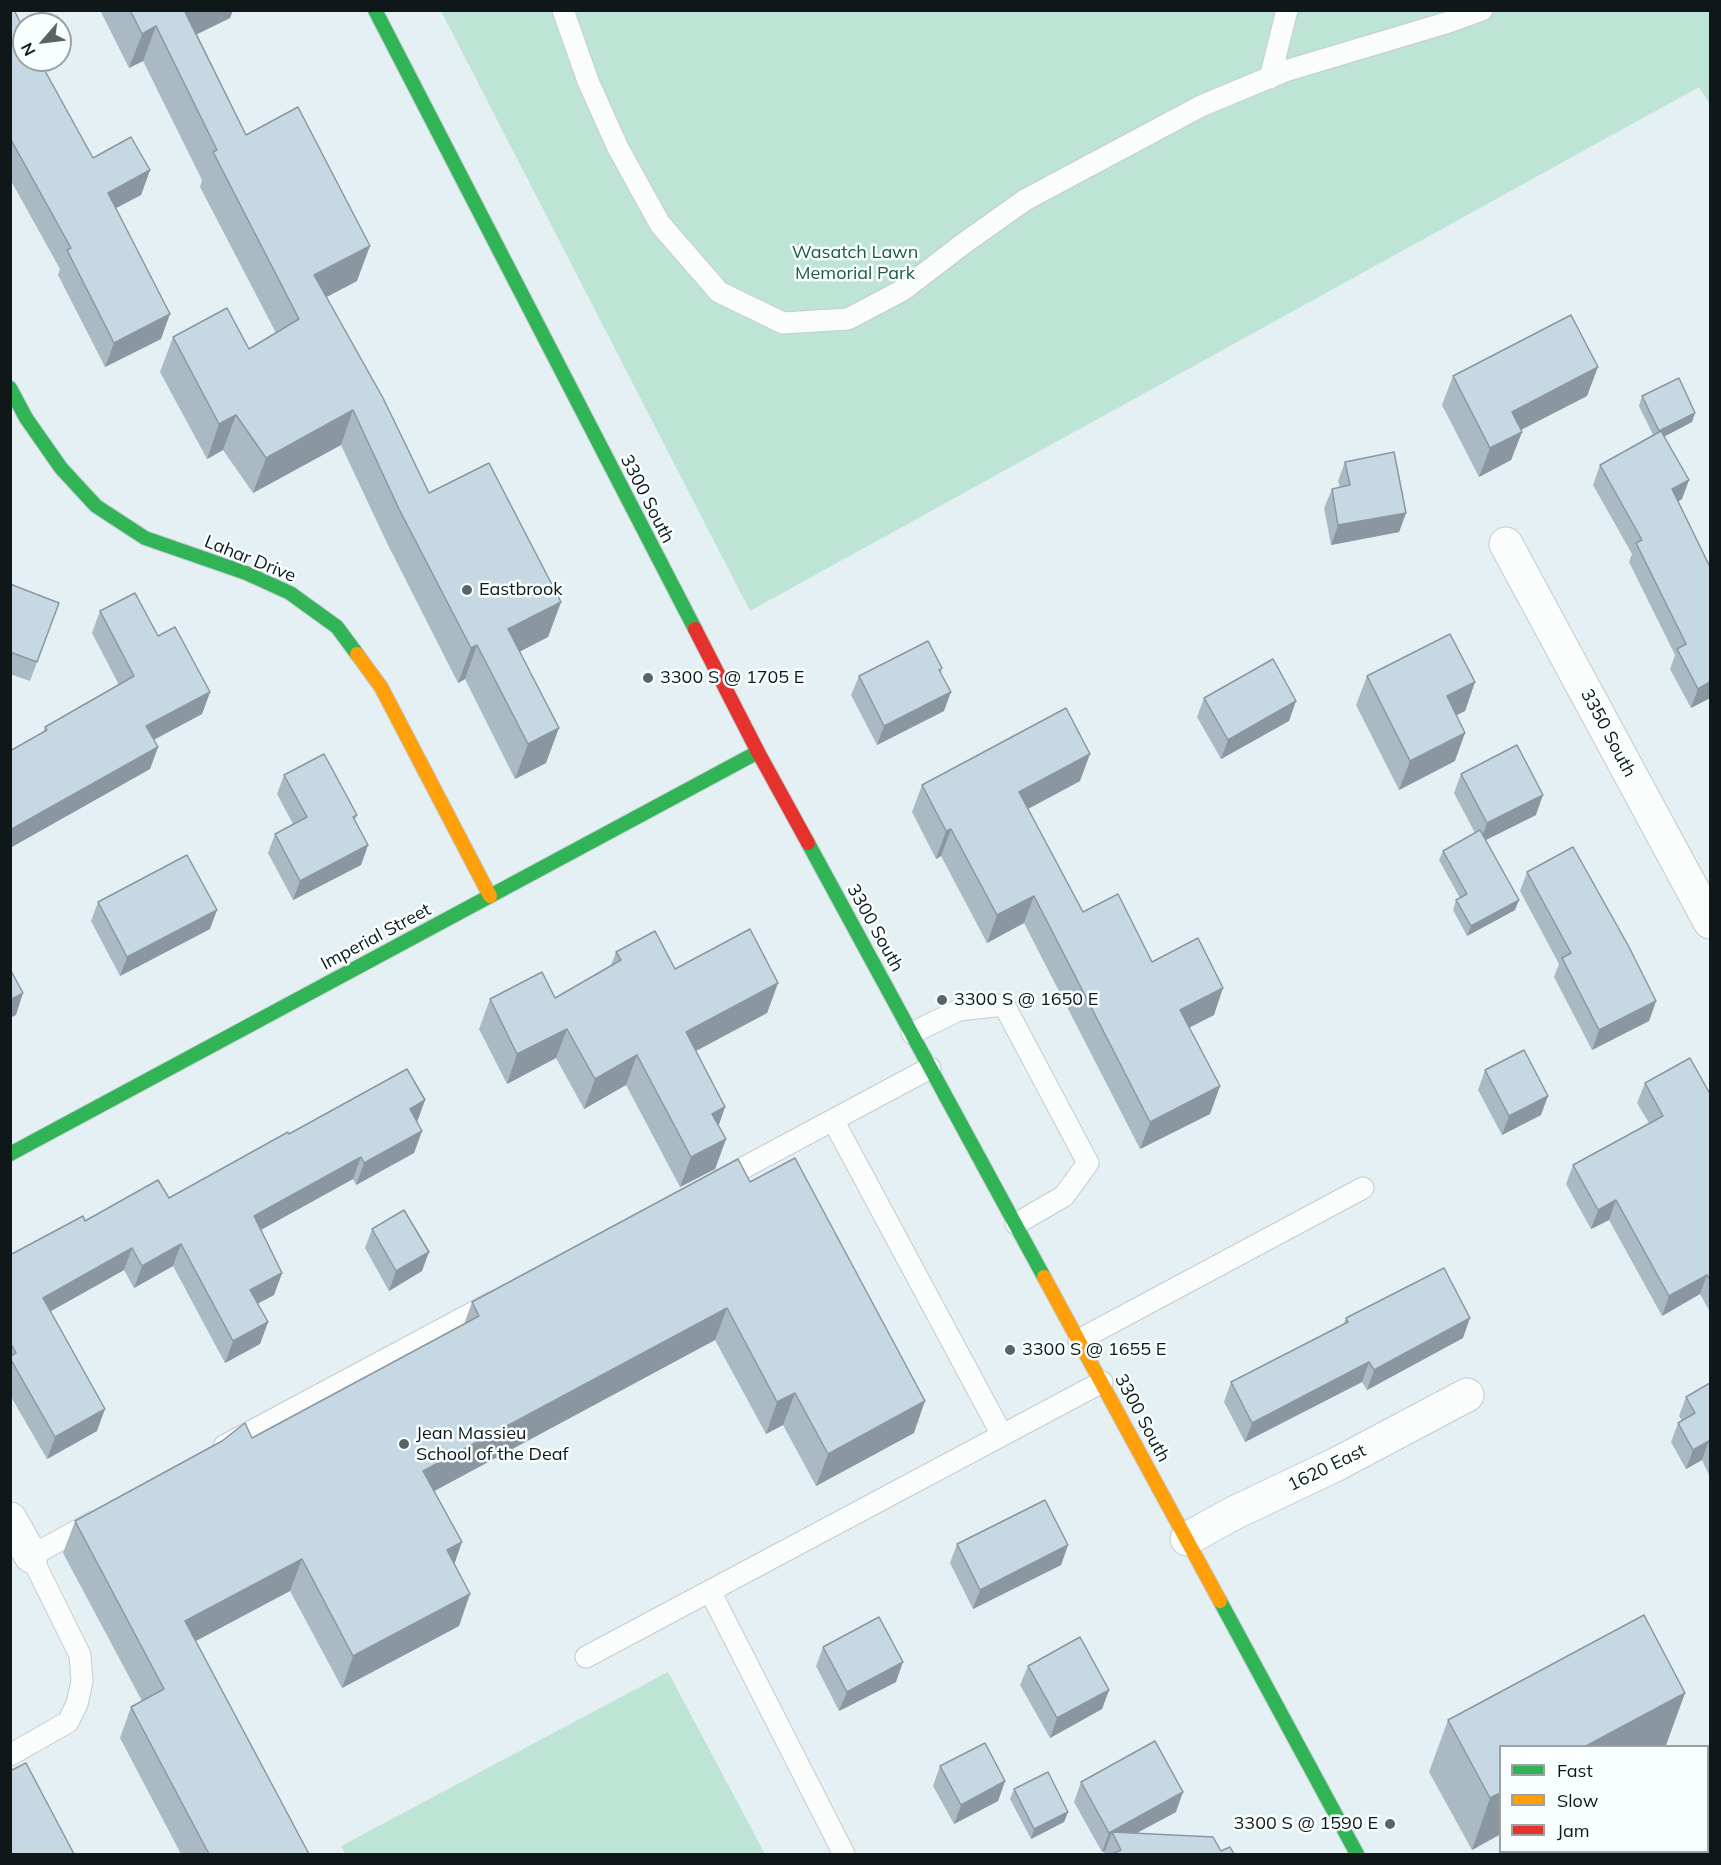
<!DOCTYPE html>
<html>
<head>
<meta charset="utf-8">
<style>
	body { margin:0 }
	#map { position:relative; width:1721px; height:1865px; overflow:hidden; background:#e4f0f4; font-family:Mulish,sans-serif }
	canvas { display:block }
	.frame { position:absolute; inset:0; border:12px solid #0f1719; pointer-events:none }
	.legend { position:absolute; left:1499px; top:1745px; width:210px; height:108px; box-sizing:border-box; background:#f9feff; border:2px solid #9ba2a3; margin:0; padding:8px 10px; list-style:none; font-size:18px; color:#0f1719 }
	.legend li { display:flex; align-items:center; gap:12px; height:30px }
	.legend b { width:30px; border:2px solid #9ba2a3 }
	.north { position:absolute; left:12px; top:12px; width:60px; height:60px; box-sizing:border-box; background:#f9feff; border:2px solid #9ba2a3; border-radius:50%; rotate:242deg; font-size:16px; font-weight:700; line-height:24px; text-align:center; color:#0f1719 }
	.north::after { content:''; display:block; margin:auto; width:21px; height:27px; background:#5a6366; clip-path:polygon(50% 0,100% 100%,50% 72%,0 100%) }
</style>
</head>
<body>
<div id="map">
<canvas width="1721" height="1865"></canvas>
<div class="frame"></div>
<ul class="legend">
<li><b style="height:8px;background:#30b455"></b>Fast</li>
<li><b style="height:8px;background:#ff9f0a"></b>Slow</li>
<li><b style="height:8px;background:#e5322d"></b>Jam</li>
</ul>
<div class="north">N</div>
</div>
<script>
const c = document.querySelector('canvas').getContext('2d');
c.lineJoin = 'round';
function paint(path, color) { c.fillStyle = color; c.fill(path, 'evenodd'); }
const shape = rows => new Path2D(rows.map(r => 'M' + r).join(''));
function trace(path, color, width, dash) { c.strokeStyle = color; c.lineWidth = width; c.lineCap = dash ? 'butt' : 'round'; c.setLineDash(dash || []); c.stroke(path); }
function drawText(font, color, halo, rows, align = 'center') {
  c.font = font + ' Mulish,sans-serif'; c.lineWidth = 5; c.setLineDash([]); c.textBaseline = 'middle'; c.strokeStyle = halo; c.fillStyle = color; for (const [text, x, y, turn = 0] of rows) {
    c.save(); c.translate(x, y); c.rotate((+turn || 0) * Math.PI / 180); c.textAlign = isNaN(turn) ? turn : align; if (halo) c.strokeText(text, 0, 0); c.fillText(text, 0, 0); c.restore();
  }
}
paint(shape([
	[441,11,1710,11,1710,104,1699,87,750,611],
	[668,1672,765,1854,345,1854,341,1846]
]), '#bee4d6');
const lane = shape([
	[563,10,588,81,618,148,660,224,719,292,783,323,848,319,903,290,963,244,1025,200,1201,106,1285,71,1449,22,1482,10],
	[1270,78,1287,10],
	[912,1033,959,1010,1004,1005,1088,1163,1064,1196,1016,1224],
	[833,1120,1002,1435],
	[719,1181,930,1068],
	[1079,1340,1363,1188],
	[224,1446,493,1302],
	[710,1591,844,1854],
	[586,1657,1102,1382],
	[10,1755,68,1722,77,1704,82,1681,80,1655,31,1556,93,1522],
	[1585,1854,1591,1852]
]);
const street = shape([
	[1506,544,1710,922],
	[10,1519,31,1556],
	[1187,1539,1232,1514,1337,1464,1467,1395]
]);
const fast = shape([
	[375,10,695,629],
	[10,388,26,418,61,468,96,506,145,538,246,573,290,593,337,627,357,654],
	[808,843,1044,1277],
	[10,1154,758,752],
	[1220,1601,1357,1854]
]);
const slow = shape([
	[357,654,381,687,490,896],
	[1044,1277,1220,1601]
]);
const jam = shape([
	[695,629,758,752,808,843]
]);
trace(lane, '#c3cccf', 23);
trace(street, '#c3cccf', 35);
trace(fast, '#c3cccf', 16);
trace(slow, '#c3cccf', 16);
trace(jam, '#c3cccf', 16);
trace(lane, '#fbfdfd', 21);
trace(street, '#fbfdfd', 33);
trace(fast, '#30b455', 14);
trace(slow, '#ff9f0a', 14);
trace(jam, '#e5322d', 14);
paint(shape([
	[10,10,24,60,93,158,150,170,141,195,116,208,161,339,105,367,58,275,60,269,10,179],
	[100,10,233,10,230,18,197,34,246,135,357,281,326,297,429,493,561,602,548,637,520,651,546,763,515,779,465,679,458,683,387,543,341,445,253,493,223,450,207,459,160,372,173,337,249,349,276,333,200,187,202,180,143,61,129,68],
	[1453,376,1587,396,1521,430,1522,432,1511,460,1479,477,1442,405],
	[1642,396,1692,422,1664,436,1682,499,1678,502,1710,698,1691,708,1670,669,1675,655,1629,562,1632,554,1593,485,1600,465,1653,435,1639,406],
	[1345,462,1406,513,1399,532,1331,545,1324,508,1332,489,1340,487,1338,481],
	[10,584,59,603,30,681,10,674],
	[100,611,158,636,210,692,202,714,154,740,158,747,150,769,10,848,10,751,43,732,45,727,119,685,92,633],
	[942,668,941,673,944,711,877,745,851,695,859,676],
	[1367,676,1475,682,1465,711,1456,715,1455,761,1399,790,1356,705],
	[1204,698,1289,721,1221,759,1197,717],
	[1461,774,1536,815,1485,840,1515,910,1467,936,1453,910,1456,900,1460,898,1439,860,1443,851,1475,833,1454,793],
	[284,775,357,815,355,820,368,845,361,865,293,900,268,853,275,834,293,824,277,794],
	[1080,781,1028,809,1083,912,1152,962,1214,1015,1189,1028,1220,1086,1210,1114,1140,1149,1024,923,987,943,941,856,936,859,912,812,922,785],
	[1527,872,1656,1001,1649,1021,1592,1050,1554,977,1559,964,1520,891],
	[98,902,210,929,120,976,91,921],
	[616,952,675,969,778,983,767,1013,696,1051,725,1107,718,1126,726,1139,715,1169,680,1187,626,1085,584,1109,556,1058,507,1084,479,1029,490,999,555,998,611,965],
	[1485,1070,1541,1115,1502,1135,1478,1090],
	[1645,1083,1710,1094,1710,1312,1700,1294,1662,1316,1609,1220,1591,1229,1566,1184,1573,1165,1649,1123,1637,1103],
	[425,1100,417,1122,422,1131,414,1153,356,1185,353,1179,261,1230,282,1273,274,1295,258,1303,268,1322,260,1344,225,1363,173,1266,134,1288,124,1270,51,1311,97,1431,47,1459,10,1395,10,1255,85,1221,169,1198,289,1134],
	[750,1182,914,1433,816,1486,783,1425,766,1434,715,1340,434,1491,454,1564,459,1626,342,1688,290,1591,196,1641,309,1854,181,1854,120,1738,131,1707,142,1701,63,1553,75,1521,252,1438,464,1324,472,1302],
	[372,1229,422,1271,389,1291,365,1248],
	[1346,1318,1463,1338,1367,1390,1362,1382,1245,1442,1224,1402,1231,1382,1343,1325],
	[1710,1383,1710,1477,1702,1460,1686,1469,1671,1442,1678,1423,1682,1421,1679,1416,1686,1397],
	[957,1544,1068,1545,1061,1565,973,1609,950,1563],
	[823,1647,896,1682,839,1711,816,1666],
	[1028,1666,1109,1690,1102,1709,1050,1738,1020,1685],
	[1685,1693,1666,1745,1472,1850,1429,1772,1448,1720],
	[940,1766,1005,1781,998,1801,954,1824,933,1786],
	[1710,1769,1710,1830,1708,1830,1707,1851,1707,1771],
	[1081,1782,1176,1812,1137,1833,1234,1854,1103,1854,1105,1851,1102,1852,1074,1802],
	[1014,1789,1068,1812,1064,1822,1031,1839,1010,1799]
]), '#aabac4');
paint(shape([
	[188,10,233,10,230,18,173,46,185,12],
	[156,26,143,61,129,68,142,34],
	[150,170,141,195,99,217,108,193],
	[370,246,357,281,302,310,314,275],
	[170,314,161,339,105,367,114,343],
	[1598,367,1587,396,1501,440,1512,412],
	[353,410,341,445,253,493,266,458],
	[1695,413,1692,422,1656,441,1659,431],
	[236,415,223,450,207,459,219,424],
	[1522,432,1511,460,1479,477,1490,448],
	[1689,480,1682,499,1665,509,1672,489],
	[1406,513,1399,532,1331,545,1338,525],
	[561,602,548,637,496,664,508,629],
	[477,645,465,679,458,683,471,648],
	[1475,682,1465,711,1437,725,1447,696],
	[1710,682,1710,698,1691,708,1698,689],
	[210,692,202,714,138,748,146,726],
	[951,692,944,711,877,745,884,726],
	[1296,701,1289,721,1221,759,1228,740],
	[559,728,546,763,515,779,528,744],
	[1465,733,1455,761,1399,790,1410,761],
	[158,747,150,769,10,848,10,830],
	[1090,754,1080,781,1009,819,1019,792],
	[1543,795,1536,815,1480,843,1487,823],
	[951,829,941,856,936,859,946,831],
	[368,845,361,865,293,900,300,881],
	[1034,896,1024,923,987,943,997,915],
	[1519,900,1515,910,1467,936,1471,926],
	[217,910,210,929,120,976,127,957],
	[778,983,767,1013,675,1062,686,1032],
	[1223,988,1214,1015,1170,1037,1180,1010],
	[23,993,16,1015,10,1018,10,1000],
	[1656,1001,1649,1021,1592,1050,1599,1030],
	[567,1029,556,1058,507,1084,517,1054],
	[637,1055,626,1085,584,1109,595,1079],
	[1220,1086,1210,1114,1140,1149,1150,1122],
	[1548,1096,1541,1115,1502,1135,1509,1116],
	[425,1100,417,1122,410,1109],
	[725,1107,715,1136,712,1114],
	[422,1131,414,1153,356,1185,364,1163],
	[726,1139,715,1169,680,1187,691,1157],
	[361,1157,353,1179,246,1238,254,1216],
	[1616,1200,1609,1220,1591,1229,1598,1210],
	[181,1244,173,1266,134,1288,142,1266],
	[132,1248,124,1270,35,1320,43,1298],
	[429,1252,422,1271,389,1291,396,1271],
	[282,1273,274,1295,242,1312,250,1290],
	[1707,1275,1700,1294,1662,1316,1669,1296],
	[727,1308,715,1340,412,1503,423,1471],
	[1470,1318,1463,1338,1367,1390,1374,1370],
	[268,1322,260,1344,225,1363,233,1341],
	[1369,1362,1362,1382,1245,1442,1252,1423],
	[795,1393,783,1425,766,1434,777,1402],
	[925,1401,914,1433,816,1486,828,1454],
	[105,1409,97,1431,47,1459,55,1437],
	[1709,1441,1702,1460,1686,1469,1693,1450],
	[462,1542,451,1574,447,1550],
	[1068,1545,1061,1565,973,1609,980,1590],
	[302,1559,290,1591,173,1653,185,1621],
	[470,1594,459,1626,342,1688,353,1656],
	[903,1662,896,1682,839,1711,847,1692],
	[1109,1690,1102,1709,1050,1738,1057,1718],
	[1685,1693,1666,1745,1663,1746,1586,1746],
	[1005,1781,998,1801,954,1824,961,1805],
	[1183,1792,1176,1812,1118,1843,1112,1832,1105,1851,1102,1852,1109,1833],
	[1500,1793,1500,1834,1472,1850,1490,1798],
	[1710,1808,1710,1829,1707,1830,1707,1810],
	[1068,1812,1064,1822,1031,1839,1034,1829],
	[1710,1841,1710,1854,1685,1854,1690,1851,1707,1851,1707,1843]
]), '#8b97a0');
const building = shape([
	[10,10,14,10,24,30,24,60,39,60,93,158,131,137,150,170,108,193,170,314,114,343,67,250,71,248,10,138,10,10],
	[130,10,188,10,185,12,246,135,298,107,370,246,314,275,383,398,429,493,489,463,561,602,508,629,559,728,528,744,477,645,471,648,399,509,353,410,266,458,236,415,219,424,173,337,227,308,249,349,299,319,213,152,217,150,156,26,142,34,130,10],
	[1571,315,1598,367,1512,412,1522,432,1490,448,1453,376,1571,315],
	[1679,378,1695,413,1659,431,1642,396,1679,378],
	[1661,431,1689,480,1672,489,1710,567,1710,682,1698,689,1677,649,1686,644,1636,543,1642,540,1600,465,1661,431],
	[1394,452,1406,513,1338,525,1332,489,1350,485,1345,462,1394,452],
	[10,584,59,603,37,662,10,652,10,584],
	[135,593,158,636,175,627,210,692,146,726,158,747,10,830,10,751,47,730,45,727,134,676,100,611,135,593],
	[1450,634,1475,682,1447,696,1465,733,1410,761,1367,676,1450,634],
	[928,641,942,668,939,670,951,692,884,726,859,676,928,641],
	[1273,659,1296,701,1228,740,1204,698,1273,659],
	[1066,708,1090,754,1019,792,1083,912,1118,894,1152,962,1198,938,1223,988,1180,1010,1220,1086,1150,1122,1034,896,997,915,951,829,946,831,922,785,1066,708],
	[1517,745,1543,795,1487,823,1461,774,1517,745],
	[324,754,357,815,353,817,368,845,300,881,275,834,307,817,284,775,324,754],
	[1480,830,1519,900,1471,926,1456,900,1467,894,1443,851,1480,830],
	[1573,847,1629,947,1656,1001,1599,1030,1562,958,1571,953,1527,872,1573,847],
	[187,855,217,910,127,957,98,902,187,855],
	[750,929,778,983,686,1032,725,1107,712,1114,726,1139,691,1157,637,1055,595,1079,567,1029,517,1054,490,999,542,972,555,998,621,960,616,952,655,931,675,969,750,929],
	[10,969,23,993,10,1000,10,969],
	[1524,1050,1548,1096,1509,1116,1485,1070,1524,1050],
	[1690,1058,1710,1094,1710,1280,1707,1275,1669,1296,1616,1200,1598,1210,1573,1165,1663,1116,1645,1083,1690,1058],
	[407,1069,425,1100,410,1109,422,1131,364,1163,361,1157,254,1216,282,1273,250,1290,268,1322,233,1341,181,1244,142,1266,132,1248,43,1298,105,1409,55,1437,10,1358,10,1356,16,1353,10,1342,10,1255,83,1216,85,1221,158,1180,169,1198,288,1132,289,1134,407,1069],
	[795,1158,925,1401,828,1454,795,1393,777,1402,727,1308,423,1471,462,1542,447,1550,470,1594,353,1656,302,1559,185,1621,309,1854,209,1854,131,1707,164,1689,75,1521,222,1441,245,1423,252,1438,479,1316,472,1302,738,1159,750,1182,795,1158],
	[404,1210,429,1252,396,1271,372,1229,404,1210],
	[1444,1268,1470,1318,1374,1370,1369,1362,1252,1423,1231,1382,1348,1322,1346,1318,1444,1268],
	[1710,1383,1710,1444,1709,1441,1693,1450,1678,1423,1695,1413,1686,1397,1710,1383],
	[1045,1500,1068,1545,980,1590,957,1544,1045,1500],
	[1644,1615,1685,1693,1586,1746,1500,1746,1500,1793,1490,1798,1448,1720,1644,1615],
	[879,1617,903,1662,847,1692,823,1647,879,1617],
	[1080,1637,1109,1690,1057,1718,1028,1666,1080,1637],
	[1155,1741,1183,1792,1109,1833,1081,1782,1155,1741],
	[985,1743,1005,1781,961,1805,940,1766,985,1743],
	[26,1763,74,1854,10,1854,10,1771,26,1763],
	[1048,1772,1068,1812,1034,1829,1014,1789,1048,1772],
	[1710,1799,1710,1808,1707,1810,1707,1801,1710,1799],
	[1707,1829,1710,1834,1710,1841,1707,1843,1707,1829],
	[1112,1832,1213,1837,1221,1851,1230,1847,1234,1854,1112,1854,1121,1850,1112,1832],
	[1609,1851,1690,1851,1685,1854,1603,1854,1609,1851]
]);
paint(building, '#c6d8e4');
trace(building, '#8b97a0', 1.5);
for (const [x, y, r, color] of [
	[467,590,6,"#5a6366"],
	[648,678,6,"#5a6366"],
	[942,1000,6,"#5a6366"],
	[1010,1350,6,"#5a6366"],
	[404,1444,6,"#5a6366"],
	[1390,1824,6,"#5a6366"]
]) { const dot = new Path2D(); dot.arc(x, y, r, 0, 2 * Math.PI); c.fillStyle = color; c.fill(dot); trace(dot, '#f9feff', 2); }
drawText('18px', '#1b5b42', '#f9feff', [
	["Wasatch Lawn",855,253],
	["Memorial Park",855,274]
]);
drawText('18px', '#0f1719', '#f9feff', [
	["3300 South",647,499,63],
	["Lahar Drive",250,559,22],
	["3350 South",1608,733,62],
	["3300 South",875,928,61],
	["Imperial Street",376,937,-28],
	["3300 South",1142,1418,62],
	["1620 East",1327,1468,-26]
]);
drawText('18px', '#0f1719', '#f9feff', [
	["Eastbrook",479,590],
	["3300 S @ 1705 E",660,678],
	["3300 S @ 1650 E",954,1000],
	["3300 S @ 1655 E",1022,1350],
	["Jean Massieu",416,1434],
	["School of the Deaf",416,1455],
	["3300 S @ 1590 E",1378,1824,"right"]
], 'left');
</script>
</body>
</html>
